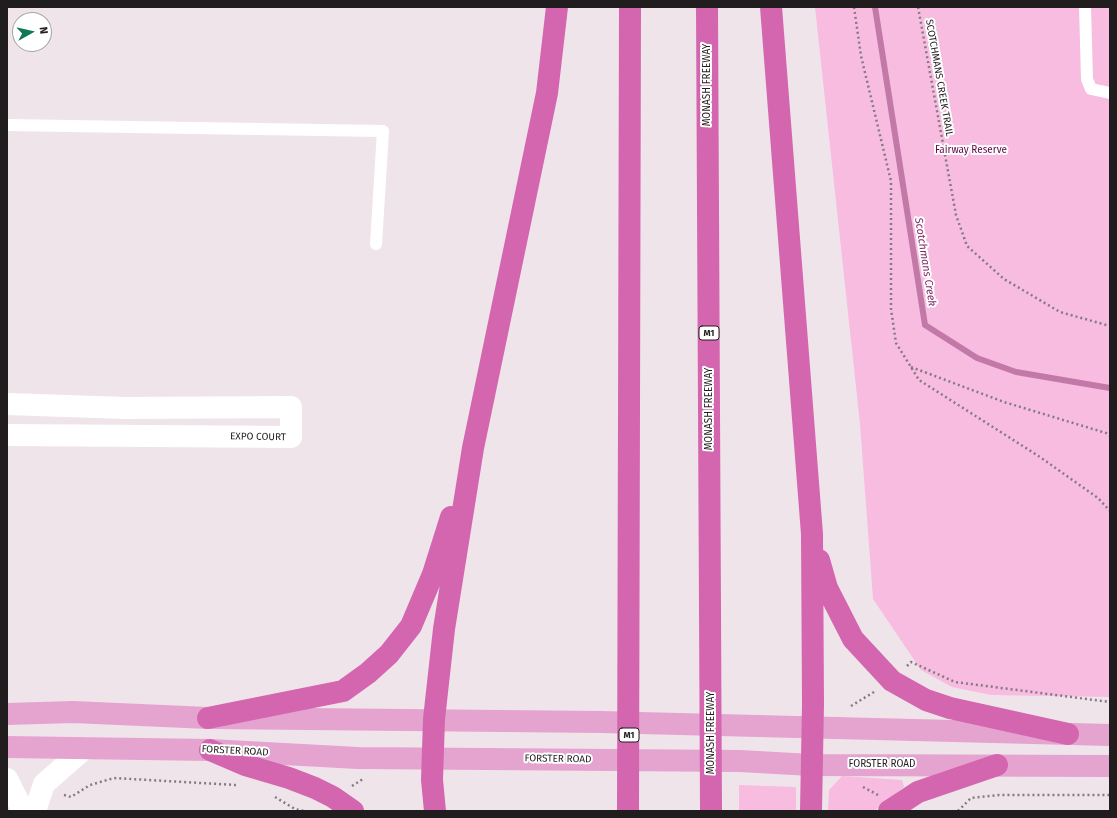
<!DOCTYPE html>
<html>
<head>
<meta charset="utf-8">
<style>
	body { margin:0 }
	#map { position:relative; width:1117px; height:818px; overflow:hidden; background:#f0e4eb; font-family:"Fira Sans",sans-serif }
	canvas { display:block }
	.frame { position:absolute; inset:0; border:8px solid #211d1f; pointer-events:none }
	.north { position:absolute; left:12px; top:12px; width:40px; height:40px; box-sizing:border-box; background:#fff; border:1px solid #a6a5a5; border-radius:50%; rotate:82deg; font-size:11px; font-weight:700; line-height:16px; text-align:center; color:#211d1f }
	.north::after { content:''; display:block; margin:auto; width:14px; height:18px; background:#107952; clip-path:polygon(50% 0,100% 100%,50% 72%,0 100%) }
</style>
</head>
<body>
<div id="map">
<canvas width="1117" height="818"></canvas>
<div class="frame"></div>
<div class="north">N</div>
</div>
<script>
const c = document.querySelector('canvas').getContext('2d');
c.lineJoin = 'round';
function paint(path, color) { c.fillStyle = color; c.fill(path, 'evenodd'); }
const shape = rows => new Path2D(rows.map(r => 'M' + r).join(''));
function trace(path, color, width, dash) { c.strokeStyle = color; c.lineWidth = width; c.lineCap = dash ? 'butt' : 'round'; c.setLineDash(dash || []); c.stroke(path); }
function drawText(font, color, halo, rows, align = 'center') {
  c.font = font + ' "Fira Sans",sans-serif'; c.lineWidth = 4; c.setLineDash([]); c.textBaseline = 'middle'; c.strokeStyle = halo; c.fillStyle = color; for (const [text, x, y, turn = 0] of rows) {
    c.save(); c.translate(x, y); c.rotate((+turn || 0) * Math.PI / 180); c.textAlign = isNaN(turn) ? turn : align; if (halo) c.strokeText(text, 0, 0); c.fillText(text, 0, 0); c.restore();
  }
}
paint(shape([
	[815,7,1110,7,1110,697,991,695,952,687,921,670,873,599,860,424],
	[842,776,902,780,904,787,874,811,828,811,829,790],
	[739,785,796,787,796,811,739,811]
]), '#f7bce0');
trace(shape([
	[875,7,925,325,977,358,1016,372,1110,388]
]), '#c279a8', 6);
trace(shape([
	[854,7,861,56,891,181,891,309,896,343,919,380,1040,457,1098,498,1110,511],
	[918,7,956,215,967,246,1004,279,1060,312,1110,326],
	[911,367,1004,402,1106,433,1110,436],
	[907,666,911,662,955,682,1110,702],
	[851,706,874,692],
	[352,786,363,779],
	[863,787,878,795],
	[64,795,71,797,90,785,114,778,236,785],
	[275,797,295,809,304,811],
	[958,811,971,798,999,795,1110,795]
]), '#837b80', 2.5, [2, 3]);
trace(shape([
	[1085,7,1087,79,1091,89,1110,93],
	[7,125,383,131,376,244]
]), '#fff', 12);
trace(shape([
	[7,404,125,408,291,407,291,437,7,435]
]), '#fff', 22);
trace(shape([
	[7,779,23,811],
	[35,811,44,784,85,748]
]), '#fff', 22);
trace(shape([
	[7,714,73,712,208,718,601,722,1110,735],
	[7,747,210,750,358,758,740,761,811,765,1110,766]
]), '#e5a3d0', 22);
trace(shape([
	[707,7,711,811],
	[771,7,812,534,813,704,811,811],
	[819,560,827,588,853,639,892,681,926,700,950,708,1068,734],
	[208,718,343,691,368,673,389,654,411,626,433,574,451,517],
	[210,750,245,765,289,778,315,788,333,797,353,811],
	[435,811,432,780,434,719,444,629,473,448,547,93,557,7],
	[628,811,630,7],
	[889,811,918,792,997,765]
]), '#d466b0', 22);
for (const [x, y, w] of [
	[709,333,20],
	[629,735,20]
]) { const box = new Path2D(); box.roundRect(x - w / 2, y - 7, w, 14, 3); c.fillStyle = '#fff'; c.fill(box); trace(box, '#211d1f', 1); }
drawText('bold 9px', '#211d1f', null, [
	["M1",709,333],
	["M1",629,735]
]);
drawText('10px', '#211d1f', '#fff', [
	["SCOTCHMANS CREEK TRAIL",939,78,80],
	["MONASH FREEWAY",707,85,-90],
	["MONASH FREEWAY",709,409,-90],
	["EXPO COURT",258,437,1],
	["MONASH FREEWAY",711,733,-90],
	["FORSTER ROAD",235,751,3],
	["FORSTER ROAD",558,759,1],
	["FORSTER ROAD",882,764]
]);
drawText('10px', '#61054a', '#fff', [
	["Fairway Reserve",971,150]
]);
drawText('italic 11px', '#832c69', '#fff', [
	["Scotchmans Creek",925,262,81]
]);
</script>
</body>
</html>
